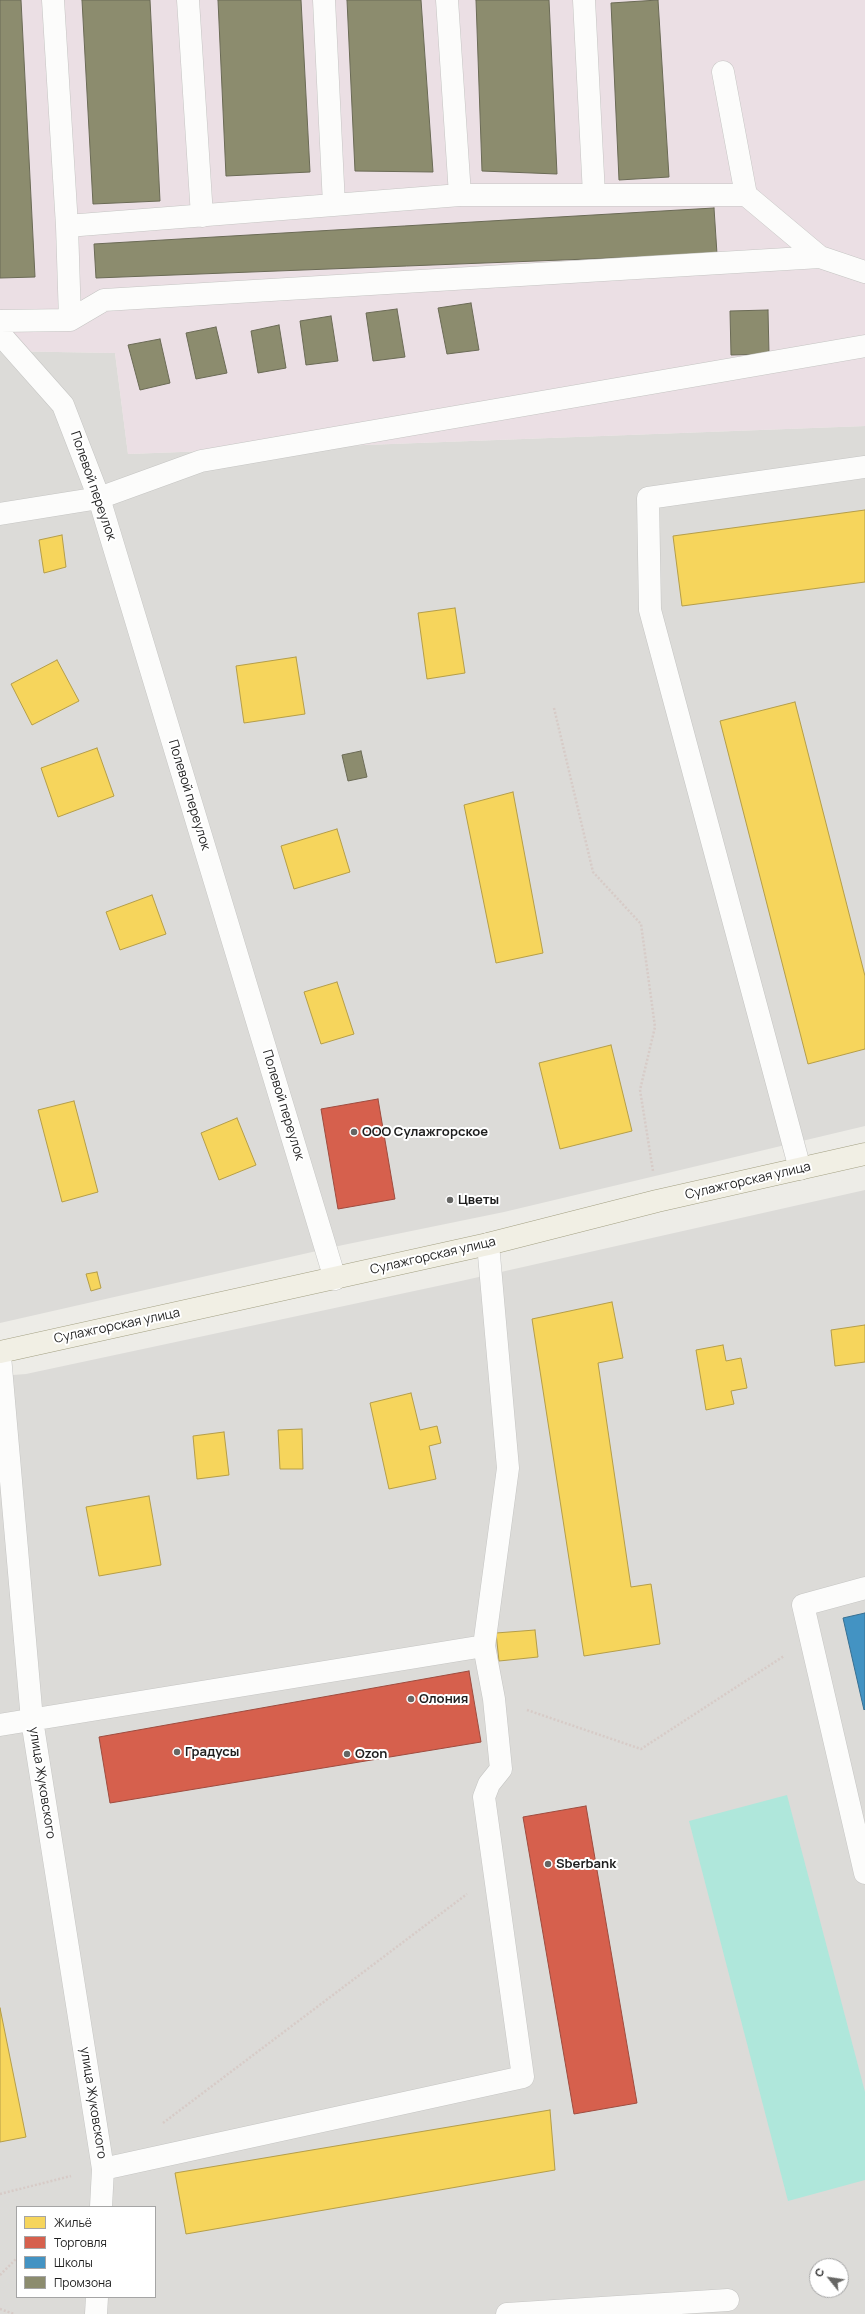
<!DOCTYPE html>
<html>
<head>
<meta charset="utf-8">
<style>
	body { margin:0 }
	#map { position:relative; width:865px; height:2314px; overflow:hidden; background:#edece7; font-family:Manrope,sans-serif }
	canvas { display:block }
	.legend { position:absolute; left:16px; top:2206px; width:140px; height:92px; box-sizing:border-box; background:#fff; border:1px solid #a5a5a5; margin:0; padding:5px 7px; list-style:none; font-size:12px; color:#1e1e1e }
	.legend li { display:flex; align-items:center; gap:8px; height:20px }
	.legend b { width:20px; border:1px solid #a5a5a5 }
	.north { position:absolute; left:809px; top:2258px; width:40px; height:40px; box-sizing:border-box; background:#fff; border:1px solid #a5a5a5; border-radius:50%; rotate:300deg; font-size:11px; font-weight:700; line-height:16px; text-align:center; color:#1e1e1e }
	.north::after { content:''; display:block; margin:auto; width:14px; height:18px; background:#666664; clip-path:polygon(50% 0,100% 100%,50% 72%,0 100%) }
</style>
</head>
<body>
<div id="map">
<canvas width="865" height="2314"></canvas>
<ul class="legend">
<li><b style="height:11px;background:#f6d55c"></b>Жильё</li>
<li><b style="height:11px;background:#d6604d"></b>Торговля</li>
<li><b style="height:11px;background:#4393c3"></b>Школы</li>
<li><b style="height:11px;background:#8c8c6e"></b>Промзона</li>
</ul>
<div class="north">С</div>
</div>
<script>
const c = document.querySelector('canvas').getContext('2d');
c.lineJoin = 'round';
function paint(path, color) { c.fillStyle = color; c.fill(path, 'evenodd'); }
const shape = rows => new Path2D(rows.map(r => 'M' + r).join(''));
function trace(path, color, width, dash) { c.strokeStyle = color; c.lineWidth = width; c.lineCap = dash ? 'butt' : 'round'; c.setLineDash(dash || []); c.stroke(path); }
function drawText(font, color, halo, rows, align = 'center') {
  c.font = font + ' Manrope,sans-serif'; c.lineWidth = 4; c.setLineDash([]); c.textBaseline = 'middle'; c.strokeStyle = halo; c.fillStyle = color; for (const [text, x, y, turn = 0] of rows) {
    c.save(); c.translate(x, y); c.rotate((+turn || 0) * Math.PI / 180); c.textAlign = isNaN(turn) ? turn : align; if (halo) c.strokeText(text, 0, 0); c.fillText(text, 0, 0); c.restore();
  }
}
paint(shape([
	[0,351,115,353,128,454,865,426,865,1126,504,1212,343,1245,0,1323],
	[865,1190,865,2314,0,2314,0,1376,26,1374,461,1281],
	[17,2207,155,2207,155,2297,17,2297],
	[817,2266,841,2266,841,2290,817,2290]
]), '#dcdbd8');
paint(shape([
	[0,0,865,0,865,426,128,454,115,353,0,351]
]), '#ebdfe4');
paint(shape([
	[787,1795,865,2092,865,2180,788,2201,689,1821]
]), '#afe7db');
const homes = shape([
	[865,510,865,582,682,606,673,536,865,510],
	[62,535,66,567,44,573,39,540,62,535],
	[455,608,465,673,427,679,418,613,455,608],
	[296,657,305,714,244,723,236,666,296,657],
	[57,660,79,701,32,725,11,684,57,660],
	[795,702,865,976,865,1049,808,1064,720,721,795,702],
	[97,748,114,796,58,817,41,768,97,748],
	[513,792,543,953,496,963,464,805,513,792],
	[337,829,350,872,294,889,281,846,337,829],
	[152,895,166,934,120,950,106,912,152,895],
	[337,982,354,1034,321,1044,304,992,337,982],
	[611,1045,632,1131,560,1149,539,1063,611,1045],
	[74,1101,98,1192,62,1202,38,1110,74,1101],
	[237,1118,256,1165,219,1180,201,1133,237,1118],
	[97,1272,101,1288,91,1291,86,1274,97,1272],
	[612,1302,623,1358,598,1363,631,1587,651,1584,660,1644,584,1656,532,1319,612,1302],
	[865,1325,865,1362,835,1366,831,1330,865,1325],
	[723,1345,726,1361,741,1358,747,1388,731,1391,734,1404,706,1410,696,1350,723,1345],
	[411,1393,420,1430,437,1426,441,1443,429,1446,436,1479,389,1489,370,1403,411,1393],
	[302,1429,303,1469,280,1469,278,1430,302,1429],
	[224,1432,229,1475,197,1479,193,1436,224,1432],
	[149,1496,161,1565,99,1576,86,1507,149,1496],
	[535,1630,538,1657,499,1661,496,1633,535,1630],
	[0,2008,26,2137,0,2142,0,2008],
	[550,2110,555,2170,186,2234,175,2173,550,2110]
]);
paint(homes, '#f6d55c');
trace(homes, '#b59e49', 1);
const shops = shape([
	[378,1099,395,1199,338,1209,321,1109,378,1099],
	[469,1671,481,1742,110,1803,99,1737,469,1671],
	[586,1806,637,2103,574,2114,523,1817,586,1806]
]);
paint(shops, '#d6604d');
trace(shops, '#9f4c3f', 1);
const schools = shape([
	[865,1613,865,1709,864,1710,843,1618,865,1613]
]);
paint(schools, '#4393c3');
trace(schools, '#387092', 1);
const industry = shape([
	[0,0,21,0,35,277,0,278,0,0],
	[82,0,150,0,160,201,93,204,82,0],
	[218,0,301,0,310,172,226,176,218,0],
	[347,0,421,0,433,172,355,171,347,0],
	[476,0,549,0,557,174,482,171,476,0],
	[658,0,669,177,619,180,611,3,658,0],
	[714,208,717,254,96,278,94,244,714,208],
	[471,303,479,350,447,354,438,308,471,303],
	[397,309,405,357,373,361,366,313,397,309],
	[768,310,769,354,731,355,730,311,768,310],
	[331,316,338,361,306,365,300,321,331,316],
	[279,325,286,368,258,373,251,331,279,325],
	[216,327,227,373,196,379,186,333,216,327],
	[160,339,170,383,140,390,128,345,160,339],
	[361,751,367,777,348,781,342,755,361,751]
]);
paint(industry, '#8c8c6e');
trace(industry, '#6b6b56', 1);
const minor = shape([
	[53,0,67,226,70,320],
	[188,0,202,216],
	[324,0,334,205],
	[447,0,460,195],
	[584,0,594,195],
	[723,72,746,195],
	[67,226,460,195,746,195,820,257,865,272],
	[0,321,70,320,104,300,820,257],
	[0,334,63,405,99,498,335,1279],
	[0,514,99,498,201,461,865,346],
	[800,1169,650,610,648,498,865,467],
	[0,1356,32,1720,103,2169,101,2207],
	[865,1588,803,1605,865,1873],
	[0,1725,484,1646],
	[103,2169,523,2077,484,1797,489,1784,501,1769,494,1699,484,1646,508,1468,488,1244],
	[96,2314,97,2297],
	[507,2314,728,2300]
]);
const major = shape([
	[0,1352,488,1244,657,1201,865,1154]
]);
trace(minor, '#c5c5c3', 23);
trace(major, '#a3a083', 23);
trace(shape([
	[554,708,593,872,641,924,655,1027,640,1090,653,1171],
	[527,1710,641,1749,784,1656],
	[163,2123,467,1894],
	[0,2194,71,2176],
	[0,2275,17,2258],
	[0,2309,14,2314]
]), '#d7cbc7', 2.5, [2, 2]);
trace(minor, '#fcfcfb', 22);
trace(major, '#f1efe4', 22);
for (const [x, y, r, color] of [
	[354,1132,4,"#666664"],
	[450,1200,4,"#666664"],
	[411,1699,4,"#666664"],
	[177,1752,4,"#666664"],
	[347,1754,4,"#666664"],
	[548,1864,4,"#666664"]
]) { const dot = new Path2D(); dot.arc(x, y, r, 0, 2 * Math.PI); c.fillStyle = color; c.fill(dot); trace(dot, '#fff', 1.5); }
drawText('13px', '#1e1e1e', '#fff', [
	["Полевой переулок",93,486,71],
	["Полевой переулок",189,795,73],
	["Полевой переулок",283,1105,73],
	["Сулажгорская улица",748,1181,-13],
	["Сулажгорская улица",433,1256,-13],
	["Сулажгорская улица",117,1326,-12],
	["улица Жуковского",42,1783,81],
	["улица Жуковского",93,2103,81]
]);
drawText('bold 13px', '#1e1e1e', '#fff', [
	["ООО Сулажгорское",362,1132],
	["Цветы",458,1200],
	["Олония",419,1699],
	["Градусы",185,1752],
	["Ozon",355,1754],
	["Sberbank",556,1864]
], 'left');
</script>
</body>
</html>
